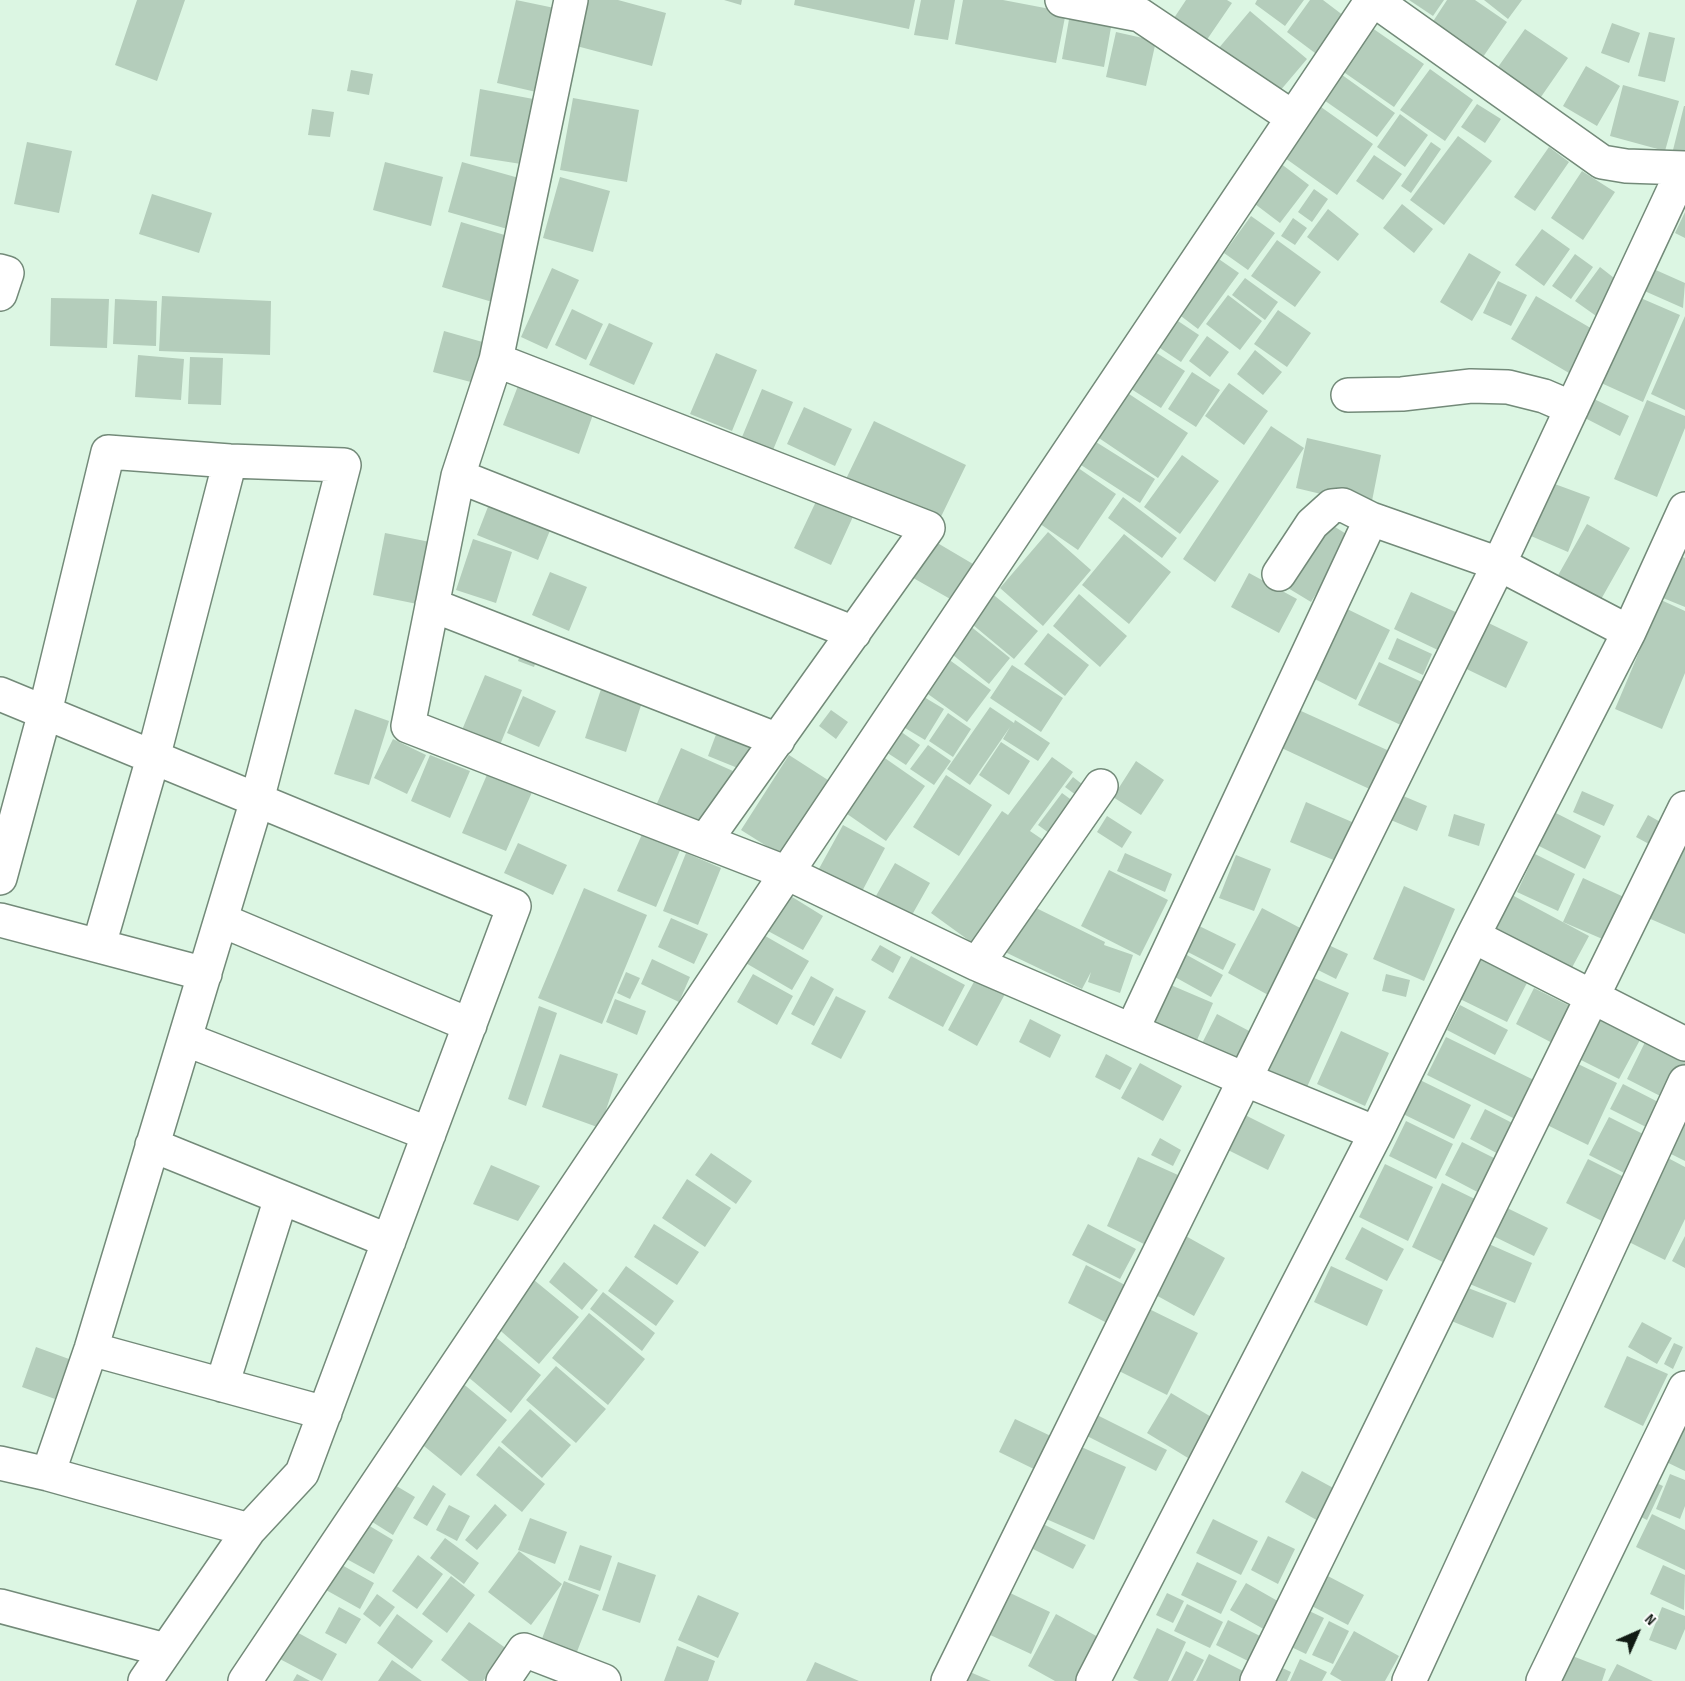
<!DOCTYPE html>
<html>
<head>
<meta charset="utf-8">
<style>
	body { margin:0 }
	#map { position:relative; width:1685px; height:1681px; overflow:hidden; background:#dcf6e3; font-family:"Sofia Sans Condensed",sans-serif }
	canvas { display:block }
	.north { position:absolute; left:1607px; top:1603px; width:60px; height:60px; -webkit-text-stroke:4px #fff; paint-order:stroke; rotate:45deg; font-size:16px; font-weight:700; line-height:24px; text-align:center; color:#111a13 }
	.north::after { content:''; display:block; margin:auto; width:21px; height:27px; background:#111a13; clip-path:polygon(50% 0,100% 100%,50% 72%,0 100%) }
</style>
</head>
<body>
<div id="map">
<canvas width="1685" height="1681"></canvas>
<div class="north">N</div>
</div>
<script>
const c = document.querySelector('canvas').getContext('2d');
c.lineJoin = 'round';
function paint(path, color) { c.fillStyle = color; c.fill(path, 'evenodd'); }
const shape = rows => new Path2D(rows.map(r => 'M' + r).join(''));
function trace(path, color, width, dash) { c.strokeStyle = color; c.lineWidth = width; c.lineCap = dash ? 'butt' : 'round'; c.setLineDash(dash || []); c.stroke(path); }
paint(shape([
	[137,0,185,0,157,81,115,65],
	[516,0,564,10,545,94,497,83],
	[581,0,618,0,666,13,652,66,569,44],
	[724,0,742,0,741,5],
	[795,0,915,0,909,29,794,5],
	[921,0,955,0,948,40,914,35],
	[963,0,1003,0,1066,12,1056,63,955,44],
	[1186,0,1227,0,1232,3,1204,44,1172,21],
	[1257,0,1304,0,1285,26,1255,4],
	[1310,0,1323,0,1348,19,1319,56,1287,32],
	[1409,0,1444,0,1433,16],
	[1447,0,1475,0,1507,22,1483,57,1432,23],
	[1484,0,1522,0,1508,19],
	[1071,8,1113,16,1104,67,1062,59],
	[1250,11,1307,59,1274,98,1218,49],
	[1365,23,1424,64,1394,107,1335,66],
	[1612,23,1640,33,1629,63,1601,53],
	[1525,29,1568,58,1534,107,1491,77],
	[1116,32,1156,41,1146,86,1106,77],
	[1649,32,1675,38,1665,82,1638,76],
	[1586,66,1620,86,1597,126,1563,106],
	[1430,69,1473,100,1445,141,1400,110],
	[351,70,373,74,369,95,347,91],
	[1338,72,1395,113,1377,137,1321,98],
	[1623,85,1679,101,1665,151,1610,136],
	[480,89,544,101,534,166,470,156],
	[573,98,639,110,627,182,560,170],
	[1477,104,1501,119,1485,143,1461,127],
	[1684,106,1685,106,1685,153,1673,150],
	[1321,107,1373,144,1337,195,1285,158],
	[312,109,334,112,330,137,308,135],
	[1400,114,1428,135,1405,167,1377,147],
	[1458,136,1492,161,1444,225,1410,200],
	[27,142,72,151,59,213,14,204],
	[1431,142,1441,149,1411,193,1401,186],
	[1549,147,1569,162,1535,211,1514,197],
	[1374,155,1402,174,1383,200,1356,181],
	[1276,160,1309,185,1280,223,1247,198],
	[385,162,443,177,431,226,373,210],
	[462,162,526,180,511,230,448,212],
	[1582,171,1615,192,1583,240,1551,218],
	[560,177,610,191,593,252,543,238],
	[1314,189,1328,199,1312,222,1298,212],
	[152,194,212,213,199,253,139,234],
	[1402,204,1433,229,1414,253,1383,228],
	[1328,209,1359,234,1338,261,1307,237],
	[1685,212,1685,238,1675,233],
	[1251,216,1275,233,1248,270,1224,253],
	[1293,218,1307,228,1295,245,1281,236],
	[461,222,518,239,499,304,442,287],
	[1542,229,1570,249,1544,286,1515,265],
	[1277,240,1321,272,1295,307,1251,276],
	[1469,253,1501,272,1472,321,1440,302],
	[1575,254,1593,267,1571,299,1552,286],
	[1213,255,1239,273,1198,329,1173,310],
	[1600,267,1623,285,1599,318,1575,301],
	[1649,267,1685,283,1683,308,1640,289],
	[552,268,579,280,547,349,521,337],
	[1245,278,1278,302,1265,320,1232,295],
	[1498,281,1527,295,1511,326,1483,313],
	[1228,295,1262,321,1240,350,1206,324],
	[162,296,271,301,270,355,159,351],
	[1536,296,1594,330,1569,373,1511,339],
	[1636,296,1680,315,1643,402,1599,382],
	[51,298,109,299,107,348,50,346],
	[115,299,157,301,156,346,113,344],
	[572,309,603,324,586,360,555,345],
	[1278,310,1311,333,1287,367,1254,344],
	[1685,316,1685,410,1651,394],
	[1172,317,1199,335,1181,362,1154,344],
	[609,323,653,343,634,385,589,365],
	[444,331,493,345,482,385,433,372],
	[1207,336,1229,352,1210,377,1189,361],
	[1152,350,1185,371,1161,408,1128,387],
	[1255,350,1282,372,1263,395,1237,374],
	[716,353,757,370,732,431,690,414],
	[138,355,184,359,181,400,135,397],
	[190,357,223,358,221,405,188,404],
	[1192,372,1220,390,1196,427,1168,409],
	[521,378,596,406,579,454,503,425],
	[1229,383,1268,411,1244,445,1205,416],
	[762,389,793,402,773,450,742,437],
	[1123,390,1188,433,1158,478,1093,434],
	[1592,398,1629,416,1620,436,1583,417],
	[1647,400,1685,416,1685,428,1657,497,1614,479],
	[804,407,852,429,835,466,787,444],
	[874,421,966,465,938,523,846,479],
	[1271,426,1304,448,1215,582,1183,559],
	[1307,438,1381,455,1371,506,1296,488],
	[1096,442,1155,479,1140,503,1081,465],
	[1182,455,1219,481,1180,534,1144,507],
	[1071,463,1116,494,1078,550,1033,519],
	[1552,483,1590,497,1568,552,1531,536],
	[820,493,856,510,831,565,794,548],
	[1123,497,1177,538,1162,558,1108,518],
	[491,499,553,523,538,560,477,535],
	[1324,520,1351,537,1311,602,1283,585],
	[1587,524,1630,548,1595,610,1552,586],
	[1048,532,1091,570,1043,626,1000,588],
	[385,533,435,543,422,605,373,595],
	[1124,534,1171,572,1129,624,1082,585],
	[929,538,973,564,952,600,908,575],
	[473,539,512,552,496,603,456,590],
	[1680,556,1685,558,1685,607,1663,598],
	[550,572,587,587,569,631,532,615],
	[1249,573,1297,599,1279,633,1231,607],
	[990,592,1038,631,1014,659,967,620],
	[1411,592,1460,614,1442,652,1394,629],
	[1079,594,1127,636,1100,667,1053,626],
	[1661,600,1685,611,1685,673,1662,729,1615,709],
	[1339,605,1390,630,1356,700,1305,674],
	[1474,616,1528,642,1506,688,1452,662],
	[969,625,1010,658,989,684,948,651],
	[1048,633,1089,665,1065,696,1024,664],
	[1397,638,1432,654,1423,675,1388,659],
	[523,646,539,652,534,667,518,661],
	[944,656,991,690,967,722,921,689],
	[1379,662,1426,684,1405,727,1358,705],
	[1012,665,1063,698,1041,732,990,698],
	[485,675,522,690,500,745,462,730],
	[603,683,644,696,626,752,585,738],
	[919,694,944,709,925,740,900,725],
	[523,696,556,711,539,747,507,733],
	[1290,706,1396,754,1378,793,1273,744],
	[990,707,1014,723,1015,720,1050,743,1038,761,1003,739,1010,727,970,785,947,769],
	[355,709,389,721,369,785,334,774],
	[831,710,848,722,836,739,819,726],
	[948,713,971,729,953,757,929,741],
	[721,721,759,736,745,771,708,756],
	[897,729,920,745,906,765,883,750],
	[393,739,426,755,407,794,374,778],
	[1001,742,1030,761,1009,795,979,775],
	[928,745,951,761,934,785,910,769],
	[681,748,733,771,708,831,655,808],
	[879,754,925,786,886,841,840,809],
	[430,755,470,771,450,818,411,801],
	[789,755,831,782,784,857,741,830],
	[1052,757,1073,772,1030,831,1049,844,978,947,931,913,1002,811,1008,815],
	[1136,761,1164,780,1141,815,1113,797],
	[489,770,533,790,506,851,462,833],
	[946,775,992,805,959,856,913,827],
	[1073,777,1087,788,1080,798,1065,787],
	[1582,791,1614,805,1604,826,1573,812],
	[1062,793,1077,804,1053,836,1038,825],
	[1396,793,1427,806,1417,831,1386,818],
	[1306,802,1352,822,1336,861,1290,842],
	[1550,810,1601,836,1585,869,1533,843],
	[1454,814,1485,824,1479,846,1448,836],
	[1648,815,1671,828,1660,850,1636,837],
	[1107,816,1132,832,1122,848,1097,832],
	[843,825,885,848,858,899,815,876],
	[643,832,681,848,656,907,617,891],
	[1685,841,1685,934,1646,917],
	[518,843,567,865,553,895,504,873],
	[686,853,721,868,698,925,663,911],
	[1125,853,1172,874,1165,892,1117,871],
	[1535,854,1575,874,1558,911,1517,892],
	[1236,855,1271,869,1254,911,1219,898],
	[895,863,930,883,908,922,873,901],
	[1109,870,1168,900,1140,956,1081,926],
	[1583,878,1626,898,1607,941,1563,922],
	[1404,886,1455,909,1424,981,1373,959],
	[584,888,647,915,602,1024,538,998],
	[789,895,823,916,803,950,768,931],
	[1512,895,1589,936,1568,975,1492,934],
	[1028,904,1105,942,1104,945,1133,955,1120,993,1088,982,1091,972,1082,989,1005,952],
	[1262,908,1304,930,1270,996,1228,973],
	[671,918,708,934,694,964,658,947],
	[1193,923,1236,944,1223,970,1180,948],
	[760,933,809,961,792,990,744,962],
	[1324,943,1348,954,1336,979,1312,967],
	[880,945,901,957,893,973,871,960],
	[1176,949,1223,975,1211,997,1164,971],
	[1479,954,1529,979,1507,1022,1458,998],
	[911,956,965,985,943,1027,888,998],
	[652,959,690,977,679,1002,641,984],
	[626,972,640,978,630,999,617,993],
	[753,974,793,996,777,1025,737,1002],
	[1305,974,1349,993,1303,1096,1259,1077],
	[1386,974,1410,980,1406,997,1382,991],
	[811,976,834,989,814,1026,791,1014],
	[976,978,1005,994,977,1046,948,1030],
	[1166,983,1213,1003,1194,1047,1147,1027],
	[1534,988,1578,1010,1560,1047,1516,1024],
	[836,996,866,1011,841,1059,811,1044],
	[615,999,646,1011,637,1035,606,1022],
	[1460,1005,1508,1030,1495,1055,1447,1030],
	[539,1006,557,1013,526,1106,508,1099],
	[1217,1014,1253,1033,1232,1074,1196,1055],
	[1596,1015,1641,1038,1619,1079,1575,1057],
	[1030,1019,1061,1035,1050,1058,1019,1042],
	[1341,1031,1389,1053,1365,1106,1317,1084],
	[1446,1037,1538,1082,1519,1121,1427,1075],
	[1647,1038,1685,1057,1685,1071,1670,1101,1627,1079],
	[560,1054,618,1074,600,1128,542,1107],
	[1106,1054,1132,1068,1120,1090,1095,1077],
	[1572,1061,1617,1083,1588,1145,1543,1123],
	[1140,1063,1182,1086,1163,1121,1121,1098],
	[1420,1080,1471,1105,1454,1139,1403,1114],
	[1623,1084,1666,1106,1654,1131,1610,1109],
	[1485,1109,1522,1128,1506,1158,1470,1139],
	[1239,1112,1285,1135,1268,1170,1222,1147],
	[1685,1114,1685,1161,1667,1152],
	[1609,1117,1651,1138,1632,1177,1589,1155],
	[1406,1121,1453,1144,1436,1179,1389,1156],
	[1160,1138,1181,1150,1173,1166,1151,1155],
	[1462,1142,1502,1162,1485,1196,1445,1175],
	[711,1153,752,1181,736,1204,695,1175],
	[1138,1157,1178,1175,1146,1245,1107,1226],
	[1668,1158,1685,1167,1685,1219,1665,1260,1627,1241],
	[1588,1159,1630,1180,1608,1224,1566,1203],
	[1385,1164,1433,1187,1408,1241,1359,1217],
	[491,1165,540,1186,518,1221,473,1204],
	[687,1179,731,1208,705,1247,662,1218],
	[1442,1183,1481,1202,1451,1266,1412,1247],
	[1503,1206,1548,1228,1534,1256,1489,1234],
	[654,1224,699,1252,677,1285,634,1257],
	[1088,1224,1136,1249,1120,1279,1072,1255],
	[1362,1227,1404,1249,1387,1281,1345,1259],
	[1175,1230,1225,1258,1194,1316,1143,1288],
	[1685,1236,1685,1268,1672,1261],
	[1482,1241,1532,1263,1515,1303,1465,1282],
	[564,1262,598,1290,582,1310,549,1282],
	[1086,1265,1125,1285,1107,1323,1068,1303],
	[626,1266,674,1301,656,1326,608,1291],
	[1331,1266,1383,1290,1367,1326,1314,1302],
	[534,1280,579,1317,539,1364,495,1326],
	[1463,1286,1507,1303,1493,1338,1449,1320],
	[603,1292,655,1333,642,1351,590,1309],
	[1139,1304,1198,1333,1167,1395,1109,1366],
	[589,1313,645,1359,608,1405,552,1358],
	[1642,1322,1672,1338,1657,1364,1628,1347],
	[492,1334,541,1375,511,1413,461,1371],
	[1674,1343,1683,1347,1673,1369,1664,1364],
	[36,1347,69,1359,55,1399,22,1387],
	[1627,1356,1668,1374,1643,1426,1604,1407],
	[556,1366,606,1409,576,1443,526,1400],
	[461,1382,507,1420,461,1476,414,1438],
	[1171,1393,1213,1418,1188,1458,1147,1433],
	[530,1409,571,1445,542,1478,501,1442],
	[1097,1415,1167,1450,1156,1471,1087,1436],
	[1015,1419,1055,1438,1038,1471,999,1452],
	[1685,1419,1685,1471,1656,1457],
	[1077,1445,1126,1467,1094,1540,1044,1518],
	[499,1446,545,1484,522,1512,476,1475],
	[1302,1471,1337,1490,1320,1522,1285,1502],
	[1670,1474,1685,1480,1685,1506,1680,1519,1656,1509],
	[1643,1477,1663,1486,1647,1520,1627,1510],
	[388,1481,415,1497,393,1535,366,1518],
	[433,1485,446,1494,427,1526,413,1518],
	[495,1504,507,1515,477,1550,465,1540],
	[449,1505,470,1516,457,1541,436,1530],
	[1652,1514,1685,1530,1685,1570,1636,1547],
	[530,1518,567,1532,555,1564,518,1550],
	[1213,1519,1258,1541,1241,1575,1196,1553],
	[363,1522,393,1540,374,1574,343,1557],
	[1041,1523,1086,1545,1073,1569,1029,1547],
	[1268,1536,1295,1549,1278,1584,1251,1570],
	[445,1538,479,1563,464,1584,430,1558],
	[580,1545,612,1556,600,1591,568,1580],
	[519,1551,562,1584,531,1625,488,1592],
	[418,1555,443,1574,417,1609,392,1591],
	[618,1562,656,1575,640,1623,602,1610],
	[1197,1562,1237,1581,1221,1614,1181,1595],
	[340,1564,374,1583,360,1609,326,1590],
	[1663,1565,1685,1575,1684,1610,1650,1594],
	[1324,1574,1364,1595,1348,1625,1308,1604],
	[451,1576,475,1595,447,1633,422,1614],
	[564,1581,599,1595,573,1662,538,1649],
	[1246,1583,1283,1604,1267,1631,1230,1610],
	[1006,1591,1050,1612,1031,1654,986,1633],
	[1167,1593,1184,1601,1173,1623,1156,1615],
	[377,1594,395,1607,380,1627,363,1614],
	[698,1595,739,1613,718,1658,678,1640],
	[1187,1604,1223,1622,1210,1648,1174,1631],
	[339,1607,361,1619,346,1644,325,1633],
	[1662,1607,1685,1616,1685,1629,1676,1650,1649,1640],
	[1305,1609,1324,1618,1306,1654,1287,1645],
	[397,1614,433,1641,412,1669,377,1643],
	[1056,1614,1100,1638,1076,1681,1055,1681,1028,1666],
	[1228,1620,1268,1640,1256,1665,1216,1645],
	[1329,1621,1349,1631,1333,1664,1312,1655],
	[469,1622,507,1649,483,1681,469,1681,441,1660],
	[1157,1628,1186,1642,1168,1681,1139,1681,1133,1678],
	[291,1629,337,1654,322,1681,276,1657],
	[1354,1631,1399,1656,1385,1681,1342,1681,1330,1674],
	[677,1646,715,1661,708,1681,664,1681],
	[1186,1651,1204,1660,1193,1681,1171,1681],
	[1562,1652,1606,1669,1602,1681,1551,1681],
	[1209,1654,1255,1677,1253,1681,1196,1681],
	[1300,1659,1327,1672,1322,1681,1290,1681],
	[392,1660,422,1681,378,1681],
	[815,1662,859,1681,806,1681],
	[1617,1664,1653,1681,1608,1681],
	[1276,1665,1291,1672,1287,1681,1269,1681],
	[970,1672,991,1681,966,1681],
	[297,1674,310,1681,293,1681]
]), '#b4cdbb');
const minor = shape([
	[571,0,496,360,458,476,408,726,787,873,977,964,1244,1079,1376,1133],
	[1062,0,1140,15,1292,117],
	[1374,0,1602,162,1626,166,1685,168],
	[0,271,7,273,0,294],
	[496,360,928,528,705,841],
	[1348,395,1402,394,1471,386,1508,387,1544,396,1572,408],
	[458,476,854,633],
	[1279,574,1312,524,1332,506,1343,505,1371,519,1499,564,1629,632],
	[432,605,778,740],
	[0,694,514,906,302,1473,249,1530,145,1681],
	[0,878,45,712,108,452,230,461,344,465,257,800,91,1349,48,1474],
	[0,920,205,974],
	[221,920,470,1025],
	[1473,936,1685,1044],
	[99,945,153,758,230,461],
	[977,964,1101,786],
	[1132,1030,1371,519],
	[185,1039,429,1134],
	[152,1145,389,1241],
	[91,1349,325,1413],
	[222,1385,281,1198],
	[0,1463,48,1474,249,1530],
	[0,1606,165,1650],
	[245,1681,1372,0],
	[503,1681,524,1650,604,1681],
	[948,1681,1499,564,1684,168],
	[1093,1681,1376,1133,1473,936,1629,632,1685,509],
	[1257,1681,1685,808],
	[1409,1681,1685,1082],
	[1543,1681,1685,1388]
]);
trace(minor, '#738a79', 36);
trace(minor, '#fff', 33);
</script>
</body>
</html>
